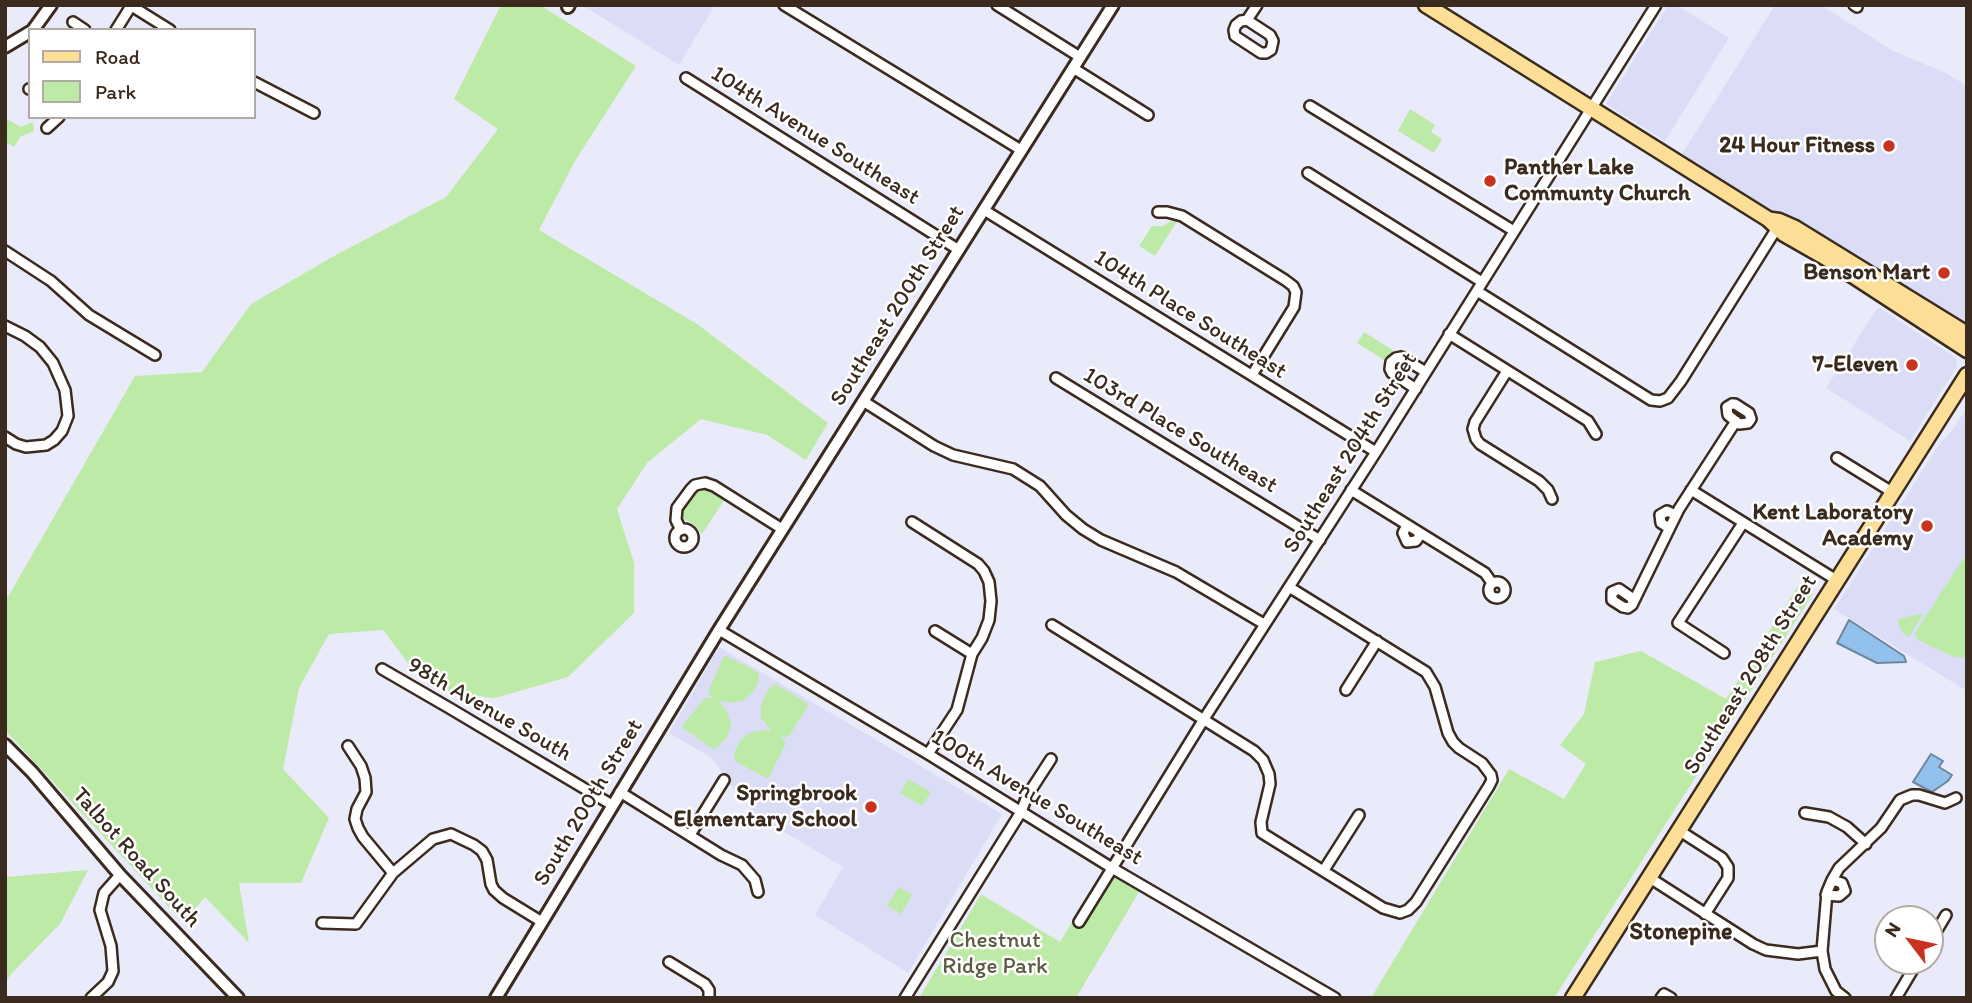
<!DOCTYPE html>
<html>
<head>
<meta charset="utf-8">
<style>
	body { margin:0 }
	#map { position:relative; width:1972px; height:1003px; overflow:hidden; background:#eaebfa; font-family:Itim,sans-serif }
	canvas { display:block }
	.frame { position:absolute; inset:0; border:7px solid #3b2a1e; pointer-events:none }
	.legend { position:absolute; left:28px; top:28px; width:228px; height:91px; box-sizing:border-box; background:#fff; border:2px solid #b1aaa5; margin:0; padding:9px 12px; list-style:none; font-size:21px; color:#3b2a1e }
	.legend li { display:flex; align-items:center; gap:14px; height:35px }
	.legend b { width:35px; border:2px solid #b1aaa5 }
	.north { position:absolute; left:1874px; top:905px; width:70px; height:70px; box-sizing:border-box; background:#fff; border:2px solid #b1aaa5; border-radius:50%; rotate:302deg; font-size:19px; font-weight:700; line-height:28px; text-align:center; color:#3b2a1e }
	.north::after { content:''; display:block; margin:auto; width:24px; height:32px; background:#c8321e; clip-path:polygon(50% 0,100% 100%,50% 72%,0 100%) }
</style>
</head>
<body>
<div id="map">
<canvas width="1972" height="1003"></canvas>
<div class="frame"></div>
<ul class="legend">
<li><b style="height:9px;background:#fdde96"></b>Road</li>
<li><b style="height:19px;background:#beeaa8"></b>Park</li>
</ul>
<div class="north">N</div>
</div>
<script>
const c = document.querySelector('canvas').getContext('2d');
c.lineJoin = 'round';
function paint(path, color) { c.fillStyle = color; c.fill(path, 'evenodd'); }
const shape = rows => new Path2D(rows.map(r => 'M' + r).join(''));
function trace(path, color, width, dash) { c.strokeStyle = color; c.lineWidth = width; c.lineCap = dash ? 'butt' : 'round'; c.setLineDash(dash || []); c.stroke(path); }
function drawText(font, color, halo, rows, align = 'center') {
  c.font = font + ' Itim,sans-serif'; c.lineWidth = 5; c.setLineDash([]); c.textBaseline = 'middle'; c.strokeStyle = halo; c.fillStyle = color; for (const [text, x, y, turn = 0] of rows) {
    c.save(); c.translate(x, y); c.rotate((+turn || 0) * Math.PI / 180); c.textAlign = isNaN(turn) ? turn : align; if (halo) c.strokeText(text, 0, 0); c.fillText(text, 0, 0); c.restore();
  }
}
paint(shape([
	[582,5,715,5,679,65],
	[1668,5,1677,5,1729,38,1665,141,1606,104],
	[1775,5,1821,5,1893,51,1946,73,1967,86,1967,326,1677,162],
	[1878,307,1956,358,1957,366,1910,441,1826,388],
	[1967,408,1967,691,1834,609,1940,443,1951,432],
	[719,647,1002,814,908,973,815,915,843,867,749,811,754,802,735,791,712,758,669,733]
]), '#dbddf6');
paint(shape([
	[501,5,540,5,636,66,575,161,539,230,697,324,828,423,806,460,767,435,701,419,647,463,617,509,634,563,634,613,568,677,495,698,451,693,411,667,383,630,329,634,299,688,283,769,329,818,301,883,239,883,249,943,205,897,186,919,176,915,5,730,5,602,135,376,202,372,251,304,334,256,446,197,498,129,454,99],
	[1410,109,1435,125,1431,132,1442,139,1434,153,1398,131],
	[5,118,21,127,33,122,34,131,20,137,14,147,8,143,5,147],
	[1173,220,1178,220,1155,256,1139,246,1152,226,1163,226],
	[1364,332,1394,351,1384,360,1357,343],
	[701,489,710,490,725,499,702,534,694,524,683,519,682,516,684,508,696,492],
	[1967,557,1967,658,1966,658,1954,657,1918,640,1915,633,1963,559],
	[1799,585,1813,594,1554,998,1371,998,1509,769,1564,799,1586,764,1560,745,1584,714,1595,662,1641,651,1726,699],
	[1924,613,1909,637,1903,633,1898,624,1898,619],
	[726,656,758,672,759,680,754,691,743,701,730,703,719,701,727,711,731,725,727,738,714,750,683,728,683,725,705,698,712,697,708,692,723,658],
	[775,684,807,703,808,706,789,736,781,737,786,743,769,777,766,778,735,761,734,753,740,741,751,732,764,730,772,732,761,718,761,705,767,691],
	[908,779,931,792,922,806,900,793],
	[88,870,60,924,11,974,5,983,5,877],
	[1103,870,1139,892,1076,998,919,998,981,894,1060,942],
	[899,887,912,895,901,914,887,906]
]), '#beeaa8');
const water = shape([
	[1849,620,1904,656,1906,662,1877,663,1837,643,1849,620],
	[1931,754,1943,761,1939,767,1952,775,1948,781,1932,792,1913,782,1931,754]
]);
paint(water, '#93c1ed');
trace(water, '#70859a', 2);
const minor = shape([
	[130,5,170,30],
	[784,5,1021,150],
	[997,5,1080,57],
	[1854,5,1857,7],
	[1247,20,1270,35,1273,41,1271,50,1266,53,1261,53,1235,36,1234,30,1236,25,1241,21,1247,20,1257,5],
	[73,22,85,30],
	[116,30,131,6],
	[1073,68,1148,115],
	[686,78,959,250],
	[254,82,314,113],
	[29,89,30,89],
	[1310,106,1514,231],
	[47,128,59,117],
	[1308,173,1482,282],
	[984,210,1376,452],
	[1158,212,1167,212,1182,216,1285,280,1293,286,1296,292,1294,307,1252,375],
	[5,251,51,281,89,315,155,355],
	[1477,291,1651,400,1660,401,1668,398,1681,381,1777,228],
	[5,326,25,336,40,347,53,363,65,390,68,416,62,431,54,440,46,445,26,447,16,444,5,437],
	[1449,334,1588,421,1596,434],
	[1507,371,1475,422,1473,429,1476,439,1480,444,1539,481,1548,490,1552,499],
	[1056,378,1320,540],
	[1416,389,1392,373,1390,369,1391,362,1396,358,1401,357,1426,372],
	[863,401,934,446,953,455,1013,469,1040,486,1066,515,1083,529,1101,540,1176,572,1264,624],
	[1732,404,1735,404,1749,413,1751,419,1748,423,1739,424,1728,415,1727,407,1732,404],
	[1837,458,1892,492],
	[1351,490,1485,573,1492,583],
	[1691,490,1838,581],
	[912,522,978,564,984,571,989,582,991,601,989,620,982,638,972,654,957,710,928,754],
	[1407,525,1403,533,1407,542,1416,541,1421,534],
	[1669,528,1661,523,1660,515,1667,511,1676,515],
	'675 538a9 9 0 1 1 18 0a9 9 0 1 1-18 0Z',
	[681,530,676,520,677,508,691,489,695,485,705,483,714,486,782,529],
	'1489 590a8 8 0 1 1 16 0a8 8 0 1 1-16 0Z',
	[1633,603,1632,598,1619,589,1612,592,1612,600,1623,607,1628,608,1632,605,1679,509,1736,421],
	[1052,625,1254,751,1263,760,1269,774,1270,784,1261,822,1262,833,1383,908,1400,913,1408,910,1416,902,1489,786,1492,780,1491,775,1482,763,1459,748,1453,742,1448,733,1435,687,1426,672,1289,587],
	[719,630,928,754,1112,868,1335,998],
	[935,631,972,654],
	[1724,653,1678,623,1743,523],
	[382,669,451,709,612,805],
	[1346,690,1377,641],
	[348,746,361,766,365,778,366,792,357,809,355,819,358,828,363,837,393,873],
	[620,792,721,855,742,865,755,880,758,892],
	[1805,813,1829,817,1847,827,1866,844],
	[1680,831,1722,858,1728,867,1728,878,1705,914],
	[690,835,724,780],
	[1324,870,1359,815],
	[1650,878,1753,944,1766,950,1798,954,1822,951],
	[1826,895,1839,896,1845,891,1842,883,1832,880],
	[1079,922,1204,719,1376,452,1656,5],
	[322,923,356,924,393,873,433,839,451,834,474,845,482,851,487,860,491,884,494,890,503,898,542,922],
	[1930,942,1946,915],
	[669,962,705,984,709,990,709,998],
	[91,998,108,982,113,971,111,946,100,910,104,893,120,875],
	[905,998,991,860,1021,812,1027,796,1051,759],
	[1661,998,1664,994,1671,998],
	[1845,998,1836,991,1825,969,1822,951,1827,892,1832,880,1839,868,1881,828,1900,800,1912,795,1919,795,1945,803,1956,798],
	[1896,998,1918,961]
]);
const tertiary = shape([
	[568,7,569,5],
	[33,30,51,5],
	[5,47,30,32],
	[5,745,32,772,120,875,238,998],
	[496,998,719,630,1113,5]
]);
const primary = shape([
	[1426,5,1768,219,1784,234,1826,258,1967,350],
	[1772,220,1779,221,1795,228,1967,334],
	[1573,998,1967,375]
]);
trace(minor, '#3b2a1e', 14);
trace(tertiary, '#3b2a1e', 16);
trace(primary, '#3b2a1e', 19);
trace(minor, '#fff', 9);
trace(tertiary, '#fff', 10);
trace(primary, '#fdde96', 14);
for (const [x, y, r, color] of [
	[1889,146,7,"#c8321e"],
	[1490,181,7,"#c8321e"],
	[1944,273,7,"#c8321e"],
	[1912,365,7,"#c8321e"],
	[1927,526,7,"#c8321e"],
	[871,807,7,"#c8321e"]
]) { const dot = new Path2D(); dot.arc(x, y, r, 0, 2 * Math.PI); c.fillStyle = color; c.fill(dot); trace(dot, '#fff', 2.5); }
drawText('23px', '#3b2a1e', '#fff', [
	["104th Avenue Southeast",815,136,32],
	["Southeast 200th Street",898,306,-58],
	["104th Place Southeast",1190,315,32],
	["103rd Place Southeast",1180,431,31],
	["Southeast 204th Street",1351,453,-58],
	["Southeast 208th Street",1751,675,-58],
	["98th Avenue South",489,710,30],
	["100th Avenue Southeast",1037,798,31],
	["South 200th Street",589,803,-59],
	["Talbot Road South",136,858,48]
]);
drawText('bold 23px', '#3b2a1e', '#fff', [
	["24 Hour Fitness",1875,146],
	["Panther Lake",1504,168,"left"],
	["Communty Church",1504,194,"left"],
	["Benson Mart",1930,273],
	["7-Eleven",1898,365],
	["Kent Laboratory",1913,513],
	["Academy",1913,539],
	["Springbrook",857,794],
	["Elementary School",857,820]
], 'right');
drawText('23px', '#5c5a40', '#fff', [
	["Chestnut",995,941],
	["Ridge Park",995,967]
]);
drawText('bold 24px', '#3b2a1e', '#fff', [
	["Stonepine",1681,933]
]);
</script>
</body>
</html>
